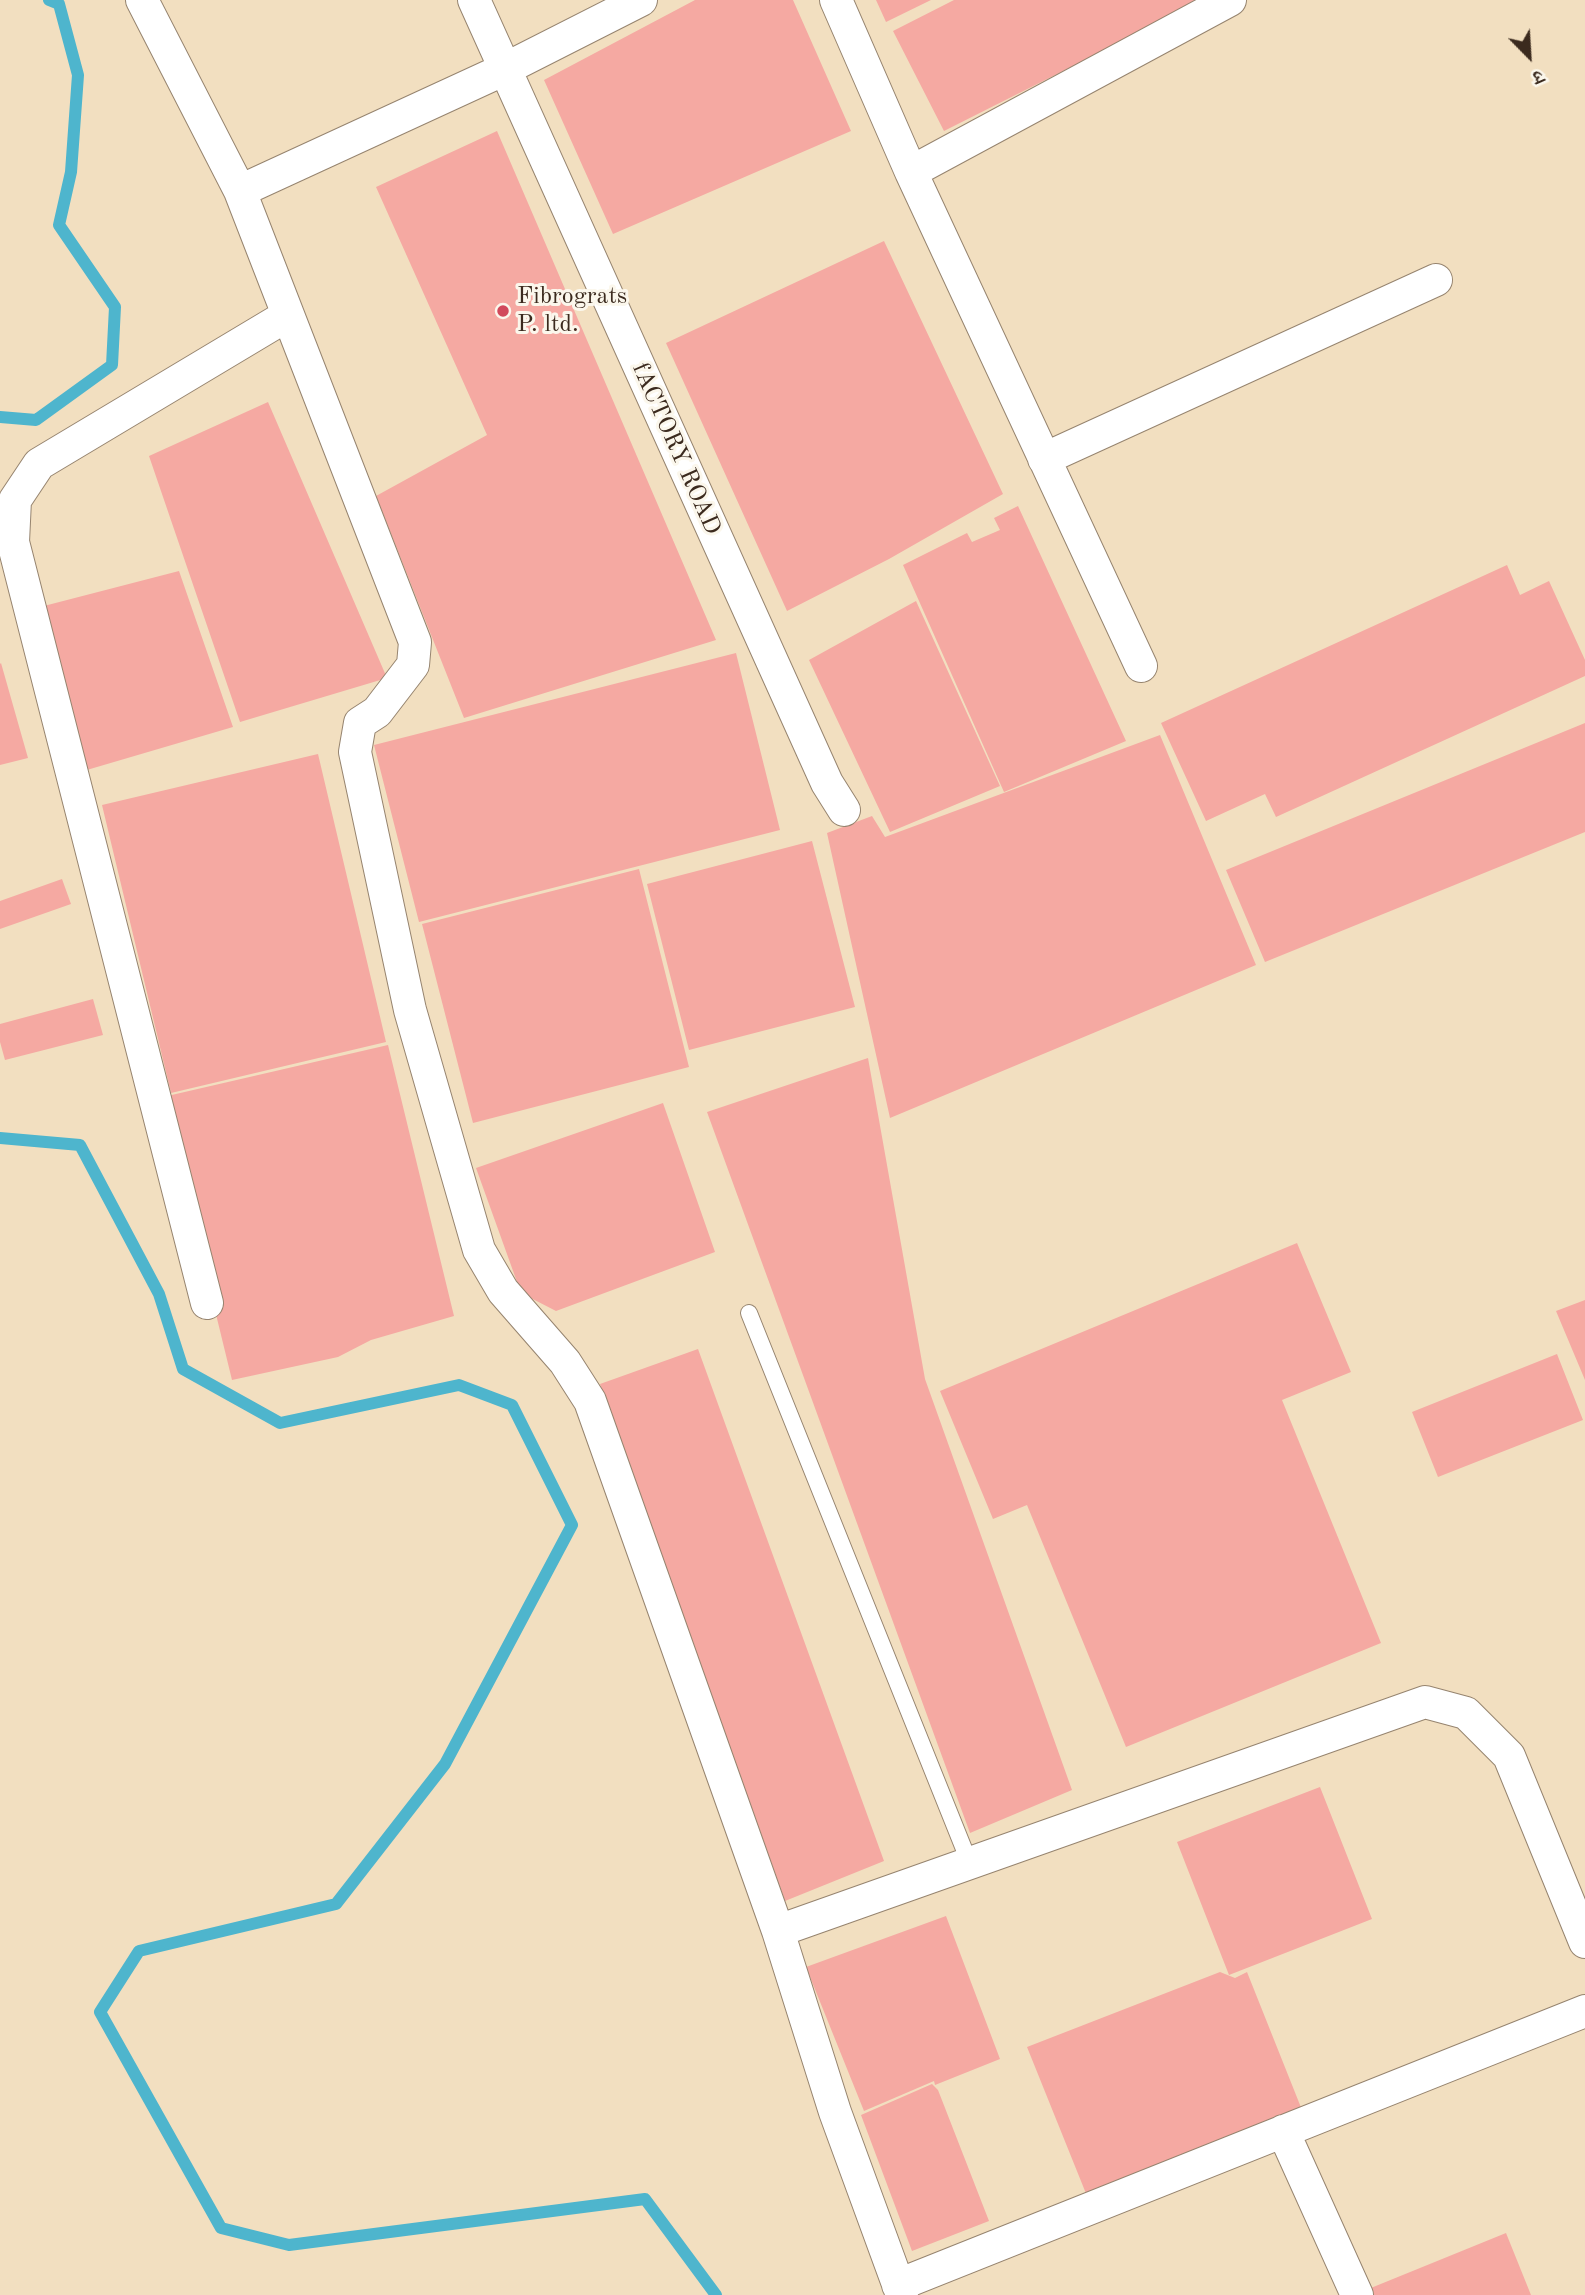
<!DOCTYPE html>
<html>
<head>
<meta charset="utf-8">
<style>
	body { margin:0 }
	#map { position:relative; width:1585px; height:2295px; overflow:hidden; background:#f2dfc0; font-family:"Old Standard TT","Noto Serif Devanagari",serif }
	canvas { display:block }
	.north { position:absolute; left:1494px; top:21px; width:70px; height:70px; -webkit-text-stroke:5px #fbf7ec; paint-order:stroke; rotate:156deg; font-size:19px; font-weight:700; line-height:28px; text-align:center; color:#3b2a1e }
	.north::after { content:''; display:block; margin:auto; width:24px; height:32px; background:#3b2a1e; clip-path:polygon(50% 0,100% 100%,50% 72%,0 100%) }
</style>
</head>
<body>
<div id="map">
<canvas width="1585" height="2295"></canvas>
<div class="north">उ</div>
</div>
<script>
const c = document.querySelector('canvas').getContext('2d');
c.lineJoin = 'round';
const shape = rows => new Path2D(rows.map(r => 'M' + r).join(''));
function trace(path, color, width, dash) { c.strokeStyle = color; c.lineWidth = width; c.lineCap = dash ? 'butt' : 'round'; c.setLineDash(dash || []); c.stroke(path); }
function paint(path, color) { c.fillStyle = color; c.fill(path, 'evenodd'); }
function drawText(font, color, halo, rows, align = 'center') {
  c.font = font + ' "Old Standard TT",serif'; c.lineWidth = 6; c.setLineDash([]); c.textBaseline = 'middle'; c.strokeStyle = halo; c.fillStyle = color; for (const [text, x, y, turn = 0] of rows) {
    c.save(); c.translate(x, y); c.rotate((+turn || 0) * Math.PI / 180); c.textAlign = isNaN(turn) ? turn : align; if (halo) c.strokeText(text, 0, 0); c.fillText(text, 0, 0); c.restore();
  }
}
trace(shape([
	[0,417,36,420,112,365,115,307,59,225,71,172,78,75,59,4,49,0],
	[0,1138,80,1145,159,1294,183,1369,280,1423,459,1385,512,1405,572,1525,445,1764,336,1904,139,1951,100,2012,221,2228,289,2245,645,2199,716,2295]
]), '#4eb5cd', 12);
paint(shape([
	[695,0,793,0,851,131,613,234,544,80],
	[876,0,931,0,886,22],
	[954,0,1204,0,944,131,893,31],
	[497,131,716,640,464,718,376,496,487,435,376,187],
	[884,241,1003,494,889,559,787,611,666,343],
	[268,402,387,678,240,722,149,456],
	[1018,506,1126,741,1004,792,903,565,967,533,972,542,1000,530,994,518],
	[1507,565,1520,595,1549,581,1585,660,1585,676,1276,817,1265,794,1206,821,1161,723],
	[179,571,233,727,80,772,40,607],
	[916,601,1000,786,890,832,809,660],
	[736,653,780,830,419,922,374,745],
	[1,663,28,758,0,765,0,664],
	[1585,723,1585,832,1265,962,1226,870],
	[1160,735,1256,965,890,1118,827,833,872,816,885,837],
	[318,754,386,1042,171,1093,102,805],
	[812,841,855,1007,689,1050,647,884],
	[639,869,689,1067,473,1123,422,924],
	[62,879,71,904,0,929,0,901],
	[93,999,103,1035,5,1060,0,1042,0,1024],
	[388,1045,454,1316,371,1340,338,1357,232,1380,163,1097],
	[868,1058,925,1379,1072,1790,970,1833,707,1112],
	[663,1103,715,1252,556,1311,521,1293,476,1168],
	[1297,1243,1351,1372,1282,1400,1381,1643,1126,1747,1027,1505,993,1519,940,1391],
	[1585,1300,1585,1380,1556,1311],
	[698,1349,884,1861,785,1901,600,1384],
	[1557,1354,1583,1420,1438,1477,1412,1412],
	[1320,1787,1372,1919,1229,1975,1177,1842],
	[946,1916,1000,2059,935,2085,934,2081,864,2111,806,1967],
	[1220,1972,1235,1978,1247,1972,1302,2110,1087,2196,1027,2047],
	[932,2084,938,2090,989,2221,912,2251,861,2115],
	[1506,2233,1531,2295,1362,2295,1361,2292]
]), '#f5a9a2');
const service = shape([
	[749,1313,970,1864]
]);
const minor = shape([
	[142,0,240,191],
	[474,0,827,783,844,810],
	[641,0,505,69,240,191,415,642,413,665,377,712,360,723,355,752,410,1010,479,1250,503,1291,565,1362,590,1401,778,1931,1425,1702,1466,1713,1509,1756,1585,1942],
	[836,0,911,172,1141,666],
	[911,172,1230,0],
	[1044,459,1436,280],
	[207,1303,13,542,15,500,39,464,288,315],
	[778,1931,835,2112,902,2295],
	[1283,2131,1357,2295],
	[898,2285,1585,2011]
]);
trace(service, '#96846f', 18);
trace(minor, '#96846f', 34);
trace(service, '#fff', 16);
trace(minor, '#fff', 32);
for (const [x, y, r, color] of [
	[503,311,7,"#d1495b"]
]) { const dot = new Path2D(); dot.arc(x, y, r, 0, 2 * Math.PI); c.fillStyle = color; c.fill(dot); trace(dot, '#fbf7ec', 2.5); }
drawText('24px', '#3b2a1e', '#fbf7ec', [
	["Fibrograts",517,297],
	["P. ltd.",517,325]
], 'left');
drawText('24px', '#3b2a1e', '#fbf7ec', [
	["fACTORY ROAD",676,449,66]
]);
</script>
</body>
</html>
